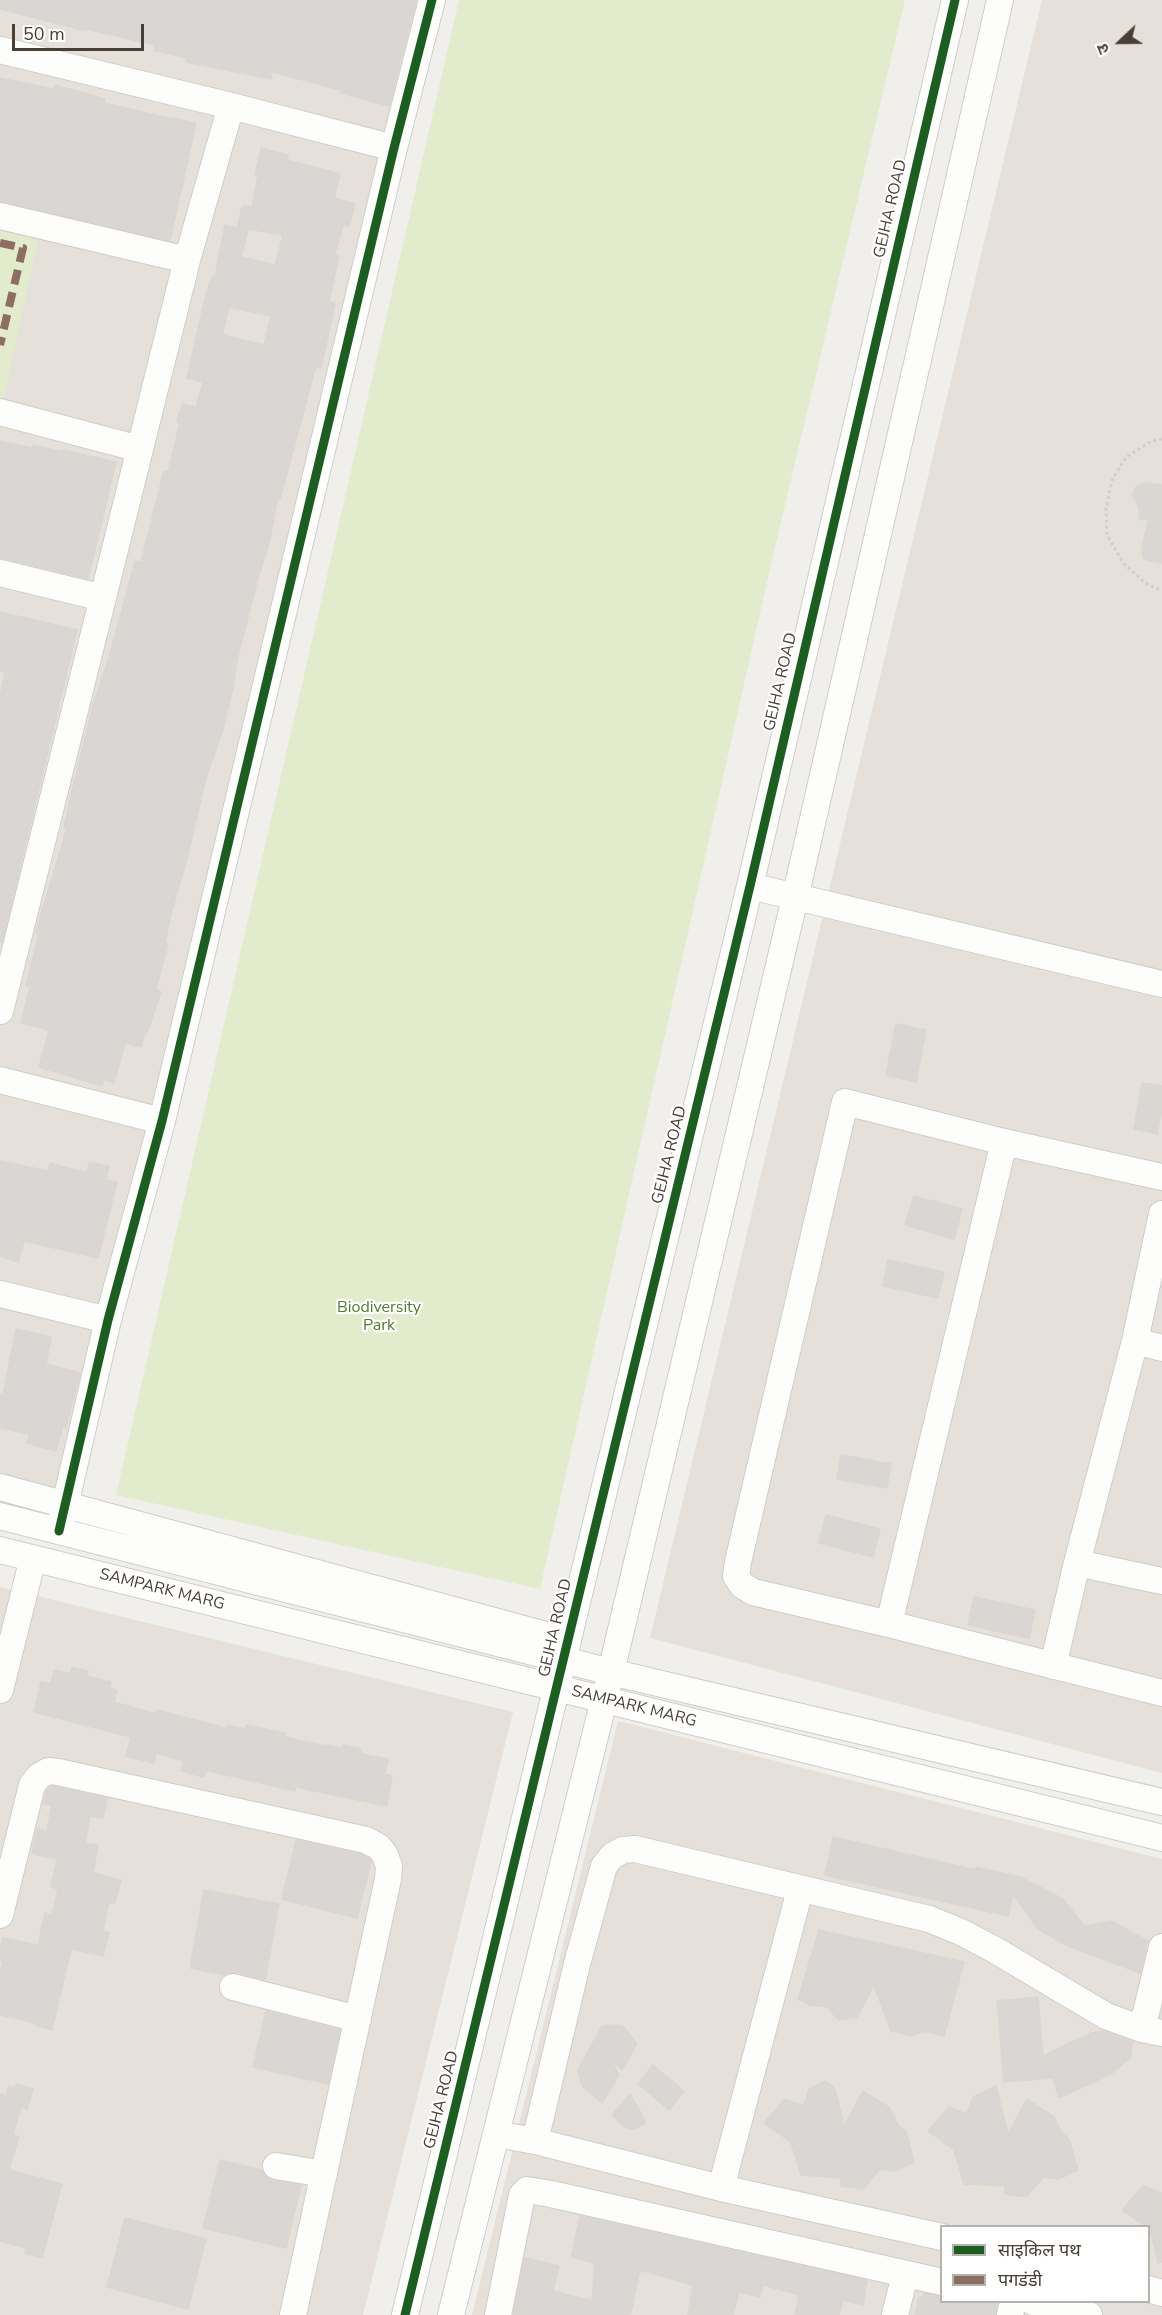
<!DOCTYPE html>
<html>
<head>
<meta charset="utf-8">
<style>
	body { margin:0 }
	#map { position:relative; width:1162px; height:2315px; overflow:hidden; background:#f1efec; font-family:"Nunito Sans","Noto Sans Devanagari",sans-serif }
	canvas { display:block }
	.legend { position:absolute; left:940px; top:2225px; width:210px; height:78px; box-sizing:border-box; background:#fff; border:2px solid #b6b3af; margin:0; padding:8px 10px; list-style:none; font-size:18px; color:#484037 }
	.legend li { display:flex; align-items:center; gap:12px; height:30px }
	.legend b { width:30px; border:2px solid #b6b3af }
	.north { position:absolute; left:1090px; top:12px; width:60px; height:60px; -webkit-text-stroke:4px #fff; paint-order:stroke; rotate:248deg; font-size:16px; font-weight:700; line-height:24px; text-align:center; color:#484037 }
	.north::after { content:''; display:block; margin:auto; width:21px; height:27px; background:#484037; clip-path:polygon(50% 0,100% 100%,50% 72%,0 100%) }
	.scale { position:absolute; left:12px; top:24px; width:132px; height:27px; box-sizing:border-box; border:3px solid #484037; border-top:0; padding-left:8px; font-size:18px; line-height:21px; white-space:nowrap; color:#484037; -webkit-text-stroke:4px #fff; paint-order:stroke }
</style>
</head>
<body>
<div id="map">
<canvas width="1162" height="2315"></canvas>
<ul class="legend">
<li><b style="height:8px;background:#1b5e20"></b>साइकिल पथ</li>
<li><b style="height:8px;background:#8d6e63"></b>पगडंडी</li>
</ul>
<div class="north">उ</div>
<div class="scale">50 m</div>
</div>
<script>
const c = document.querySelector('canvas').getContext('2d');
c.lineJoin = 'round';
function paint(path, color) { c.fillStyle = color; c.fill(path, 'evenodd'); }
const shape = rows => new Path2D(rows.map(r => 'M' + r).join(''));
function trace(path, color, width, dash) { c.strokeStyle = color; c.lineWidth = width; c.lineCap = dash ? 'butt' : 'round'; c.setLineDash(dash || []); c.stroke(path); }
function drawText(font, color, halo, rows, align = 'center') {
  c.font = font + ' "Nunito Sans",sans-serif'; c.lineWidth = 4.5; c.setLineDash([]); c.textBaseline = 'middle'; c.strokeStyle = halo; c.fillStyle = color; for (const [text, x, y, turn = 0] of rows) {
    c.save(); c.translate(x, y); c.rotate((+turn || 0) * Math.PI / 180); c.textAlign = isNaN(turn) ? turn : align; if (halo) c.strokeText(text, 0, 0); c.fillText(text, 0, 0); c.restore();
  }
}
paint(shape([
	[0,0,423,0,67,1493,0,1476],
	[1042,0,1162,0,1162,1773,650,1638],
	[0,1587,513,1712,363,2315,0,2315],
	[618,1721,1162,1859,1162,2315,472,2315],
	[942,2226,1148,2226,1148,2302,942,2302]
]), '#e5e0d9');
paint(shape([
	[459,0,905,0,775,547,540,1589,116,1495],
	[0,221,40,231,2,406,0,405]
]), '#e2eccc');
const building = shape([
	[0,0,416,0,389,106,341,93,341,90,272,72,271,79,186,62,187,58,154,50,155,45,86,29,86,31,0,9,0,0],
	[0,78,54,89,55,85,105,99,104,103,172,119,173,118,196,123,170,241,0,201,0,78],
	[261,148,288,155,287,160,340,174,334,198,355,204,349,227,343,225,335,255,339,256,329,302,335,303,321,368,316,366,280,499,278,498,268,548,258,578,237,660,233,688,222,733,206,777,187,859,171,914,165,943,168,944,156,990,161,992,147,1033,145,1032,141,1047,125,1043,114,1083,104,1080,102,1086,39,1067,49,1030,21,1023,30,987,26,986,39,933,36,932,67,828,64,827,70,800,93,706,111,651,135,561,141,562,164,471,168,472,180,423,177,422,182,404,196,407,203,382,187,378,206,294,212,276,215,277,225,225,248,231,241,257,275,265,283,235,238,227,242,206,252,207,258,175,255,175,261,148],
	[229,307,271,316,264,345,222,335,229,307],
	[0,441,32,448,33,445,63,452,63,450,116,462,88,579,0,558,0,441],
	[1145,483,1162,485,1162,563,1146,560,1143,557,1142,548,1149,518,1139,520,1139,507,1132,494,1136,487,1145,483],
	[0,612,77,630,2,942,0,942,0,697,5,673,0,671,0,612],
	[896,1024,926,1030,916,1082,886,1075,896,1024],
	[1142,1083,1162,1086,1162,1108,1157,1134,1134,1129,1142,1083],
	[0,1161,48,1171,50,1163,87,1173,89,1164,94,1163,109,1166,106,1180,117,1182,98,1258,24,1241,18,1262,0,1256,0,1161],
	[914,1196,962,1209,954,1239,905,1225,914,1196],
	[888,1260,944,1272,938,1298,883,1286,888,1260],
	[16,1329,51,1337,46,1364,80,1373,66,1427,63,1426,56,1451,27,1443,30,1434,0,1428,0,1394,3,1394,16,1329],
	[841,1455,891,1464,887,1488,837,1479,841,1455],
	[826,1515,880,1529,873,1557,819,1543,826,1515],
	[974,1597,1035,1610,1029,1638,968,1625,974,1597],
	[72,1667,88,1671,87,1676,111,1682,110,1688,117,1690,114,1702,156,1714,157,1710,226,1728,227,1725,245,1729,246,1725,285,1733,284,1737,326,1746,327,1745,343,1748,343,1745,361,1749,361,1754,388,1759,385,1774,392,1776,387,1806,295,1787,295,1791,205,1770,204,1777,181,1771,184,1761,156,1753,154,1763,126,1756,131,1737,34,1712,41,1682,51,1684,54,1670,71,1674,72,1667],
	[51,1786,107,1798,103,1818,90,1816,85,1843,98,1845,93,1873,121,1880,115,1903,109,1902,103,1931,109,1933,103,1956,71,1949,52,2030,36,2026,36,2023,0,2015,0,1975,3,1962,0,1961,0,1950,3,1938,38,1945,45,1913,52,1915,58,1889,51,1887,57,1859,32,1854,37,1829,47,1831,52,1805,43,1804,46,1792,51,1786],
	[833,1837,976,1870,976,1867,1020,1877,1063,1899,1084,1926,1111,1921,1148,1941,1140,1973,1068,1946,1038,1929,1013,1894,1008,1916,825,1875,833,1837],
	[296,1840,361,1854,369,1859,371,1861,357,1918,282,1899,296,1840],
	[204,1890,279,1904,265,1980,237,1972,225,1975,190,1968,204,1890],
	[819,1930,964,1962,944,2036,924,2031,912,2036,891,2031,874,1985,857,2017,838,2020,828,2007,809,2005,798,1999,819,1930],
	[1038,1997,1043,2056,1091,2033,1105,2031,1132,2042,1131,2057,1111,2074,1059,2098,1053,2078,1004,2082,997,2001,1038,1997],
	[266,2011,340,2030,328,2084,253,2067,266,2011],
	[617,2025,623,2026,637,2044,622,2070,611,2060,619,2075,602,2103,582,2086,578,2070,602,2026,617,2025],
	[653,2065,684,2091,669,2110,638,2084,653,2065],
	[826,2081,835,2089,844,2126,863,2091,890,2108,898,2125,906,2131,914,2162,895,2171,880,2169,863,2189,841,2186,841,2178,801,2175,791,2142,764,2123,785,2099,804,2106,809,2089,826,2081],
	[16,2084,33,2089,27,2109,21,2107,13,2135,19,2137,9,2170,62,2184,42,2258,25,2253,26,2248,0,2241,0,2094,6,2096,9,2086,15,2088,16,2084],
	[996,2086,1008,2134,1027,2099,1054,2117,1062,2133,1069,2139,1078,2170,1059,2179,1044,2177,1026,2197,1005,2194,1005,2186,964,2184,954,2150,928,2131,949,2107,967,2114,973,2097,996,2086],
	[630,2094,646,2122,635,2129,624,2127,612,2115,630,2094],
	[220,2160,262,2170,266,2177,273,2181,301,2185,286,2248,203,2228,220,2160],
	[1143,2186,1162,2193,1162,2262,1158,2263,1149,2226,1145,2226,1122,2210,1143,2186],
	[580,2216,867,2280,863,2305,843,2300,839,2315,795,2315,799,2295,763,2285,760,2297,739,2292,733,2315,688,2315,693,2285,640,2270,631,2312,627,2315,513,2315,525,2258,559,2266,553,2291,592,2301,595,2263,571,2257,580,2216],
	[125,2218,206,2239,188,2309,107,2287,125,2218],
	[924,2293,942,2297,942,2301,997,2303,995,2315,915,2315,919,2297,922,2298,924,2293]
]);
paint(building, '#d9d6d3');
trace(building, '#dad6d1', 1.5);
const minor = shape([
	[0,50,231,106,394,148],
	[0,216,187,260],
	[0,412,140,449],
	[0,573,103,598],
	[750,886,1162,984],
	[0,1011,187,260,231,106],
	[0,1080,162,1121],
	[1162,1177,1004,1142,845,1102,738,1562,736,1576,742,1585,753,1592,889,1624,1162,1693],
	[0,1294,108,1320],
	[1135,1341,1162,1348],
	[0,1487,568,1641],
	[0,1516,611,1672,1162,1802],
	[59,1531,108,1320,162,1121,394,148,432,0],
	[0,1550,1162,1838],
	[1077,1563,1162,1581],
	[889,1624,1004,1142],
	[1053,1666,1077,1563,1135,1341,1162,1214],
	[0,1690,33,1558],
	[0,1915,32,1785,39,1776,48,1771,58,1772,366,1840,379,1847,385,1855,389,1866,388,1879,293,2315],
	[233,1987,358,2019],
	[1142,2029,1162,1947],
	[496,2134,535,2141,721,2188,942,2237],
	[535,2141,577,1964,604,1866,612,1856,623,1850,635,1849,929,1919,961,1932,995,1950,1106,2016,1142,2029,1162,2033],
	[276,2166,324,2174],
	[721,2188,800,1890],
	[1148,2289,1162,2293],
	[1033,2302,1089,2315],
	[405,2315,750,886,955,0],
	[451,2315,611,1672,795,898,1000,0],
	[498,2315,522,2195,527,2190,551,2194,942,2282],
	[895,2315,905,2275],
	[1010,2315,1013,2302]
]);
trace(minor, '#cfcdc9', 28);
trace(shape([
	[1162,439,1152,441,1126,457,1112,480,1106,509,1107,535,1124,564,1145,583,1162,591]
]), '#d2cfca', 3, [3, 3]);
trace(minor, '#fdfdfc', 26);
trace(shape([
	[0,243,23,248,0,345]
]), '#8d6e63', 8, [15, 8]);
trace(shape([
	[59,1531,108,1320,162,1121,394,148,432,0],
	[405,2315,750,886,955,0]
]), '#1b5e20', 9);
drawText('16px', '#484037', '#fff', [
	["GEJHA ROAD",891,209,-77],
	["GEJHA ROAD",781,682,-77],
	["GEJHA ROAD",670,1155,-76],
	["SAMPARK MARG",162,1590,14],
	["GEJHA ROAD",556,1628,-77],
	["SAMPARK MARG",634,1707,14],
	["GEJHA ROAD",442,2100,-76]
]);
drawText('16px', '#517b29', '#fff', [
	["Biodiversity",379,1308],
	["Park",379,1326]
]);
</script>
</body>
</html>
